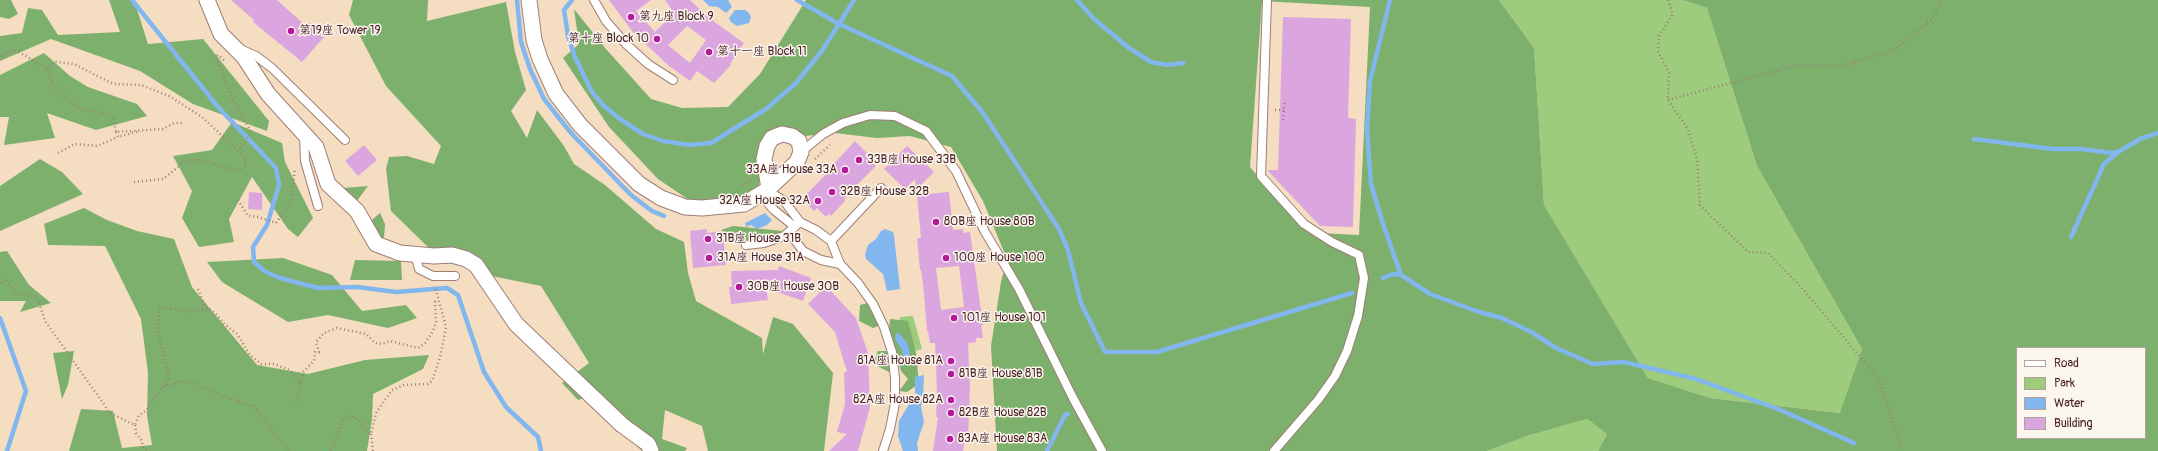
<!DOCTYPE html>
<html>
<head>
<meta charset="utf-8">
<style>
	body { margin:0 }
	#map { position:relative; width:2158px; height:451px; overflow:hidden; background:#f4ddc0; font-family:Pangolin,sans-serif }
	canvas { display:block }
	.legend { position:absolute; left:2016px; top:347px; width:130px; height:92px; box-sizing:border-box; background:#fbf7ec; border:1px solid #b4a19f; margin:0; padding:5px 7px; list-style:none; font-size:12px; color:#4a1f2b }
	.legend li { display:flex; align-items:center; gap:8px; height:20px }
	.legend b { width:20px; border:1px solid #b4a19f }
</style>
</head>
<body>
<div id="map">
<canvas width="2158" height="451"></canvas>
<ul class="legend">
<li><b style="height:5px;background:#fff"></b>Road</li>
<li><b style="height:11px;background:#9ccc7c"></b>Park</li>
<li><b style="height:11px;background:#82b6ef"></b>Water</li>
<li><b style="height:11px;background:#dba6df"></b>Building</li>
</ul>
</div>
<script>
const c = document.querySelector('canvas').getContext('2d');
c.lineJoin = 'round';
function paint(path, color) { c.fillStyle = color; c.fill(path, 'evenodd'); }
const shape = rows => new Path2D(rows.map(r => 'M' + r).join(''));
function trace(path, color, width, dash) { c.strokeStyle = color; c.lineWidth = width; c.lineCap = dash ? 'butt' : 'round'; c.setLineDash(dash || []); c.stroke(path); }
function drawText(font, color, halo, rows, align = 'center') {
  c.font = font + ' Pangolin,"LXGW WenKai TC",sans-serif'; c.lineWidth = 3; c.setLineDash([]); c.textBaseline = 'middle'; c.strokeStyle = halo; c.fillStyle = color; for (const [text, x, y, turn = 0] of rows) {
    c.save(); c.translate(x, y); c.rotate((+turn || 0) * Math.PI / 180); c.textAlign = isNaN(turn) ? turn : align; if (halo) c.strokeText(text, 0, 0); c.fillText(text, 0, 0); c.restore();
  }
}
paint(shape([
	[1499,0,1682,0,1707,8,1757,166,1862,349,1841,413,1710,398,1648,378,1544,205,1534,48],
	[913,316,922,349,914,351,899,324,900,317],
	[1587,419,1607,434,1598,451,1487,451,1527,436]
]), '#9ccc7c');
paint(shape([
	[0,0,11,0,18,14,9,19,0,17],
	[109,0,134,0,148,44,203,39,269,121,267,131,193,104,140,71,51,39,0,61,0,36,22,33,28,8,42,10,58,35,120,32],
	[353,0,428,0,427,21,506,2,515,52,526,90,511,111,527,138,537,110,564,146,574,164,605,185,656,229,684,242,688,273,696,301,762,338,763,354,773,317,793,324,833,373,824,451,708,451,702,426,665,410,662,439,687,448,685,451,642,451,622,432,601,393,578,400,562,383,589,363,541,286,492,276,430,249,391,211,386,169,389,157,407,156,434,164,441,146,386,86,349,15],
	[806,0,1499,0,1534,48,1544,205,1648,378,1710,398,1840,413,1862,349,1757,166,1707,8,1682,0,2158,0,2158,451,1598,451,1607,434,1587,419,1527,436,1487,451,997,451,991,346,1001,282,1007,259,983,201,951,147,910,136,877,138,835,133,805,136,784,127,761,153,759,188,737,200,704,202,689,200,658,179,609,127,563,58,579,44,574,9,606,49,651,99,682,108,728,107,760,74],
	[1262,1,1370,7,1359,235,1319,233,1267,187,1250,167],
	[2017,348,2145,348,2145,438,2017,438],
	[44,53,70,76,88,87,137,104,147,116,96,130,47,113,55,138,4,145,9,117,0,117,0,75],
	[232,122,282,143,285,162,313,218,298,237,288,229,252,177,229,219,234,242,199,247,182,218,192,191,173,156,212,150],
	[40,159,62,172,83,194,0,231,0,186],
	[368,186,357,201,343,188],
	[84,208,107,220,137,231,174,239,192,287,257,365,308,374,365,360,429,355,423,369,373,394,372,419,367,451,69,451,81,409,113,411,122,448,152,445,147,416,148,373,141,319,105,246,48,245,44,224],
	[380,213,385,224,384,238,360,230],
	[733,226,783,231,773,236,748,241,733,238,721,230],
	[7,251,29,285,51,303,20,312,26,301,0,301,0,252],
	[283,258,332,275,362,311,406,305,417,318,388,328,328,315,288,322,222,282,207,262],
	[355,260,401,261,402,280,350,280],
	[871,302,877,309,878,326,873,328,859,321,860,305],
	[890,319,908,321,916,353,919,384,907,392,899,391,908,379,901,371,889,329],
	[74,351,68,385,62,399,53,353],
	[878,351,886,351,892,361,891,373,873,364]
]), '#7db06c');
paint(shape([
	[703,0,728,0,732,7,726,13,718,7,709,6],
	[735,10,745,10,749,13,751,17,749,23,737,26,731,22,729,18],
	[765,213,772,220,767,225,757,229,751,225,746,227,745,223],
	[885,229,893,232,894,236,900,289,887,291,883,274,866,259,865,254,868,245,876,239,881,231],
	[899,333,907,343,910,352,908,364,904,361,902,350,895,339,896,334],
	[924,375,923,396,921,396,915,393,915,377],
	[914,396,923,399,921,406,924,422,917,443,918,451,903,451,898,436,899,421]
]), '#82b6ef');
trace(shape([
	[132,0,218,107,276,168,279,185,267,225,253,247,254,262,266,272,280,278,318,288,357,287,396,292,447,288,458,295,484,372,506,407,538,437,541,451],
	[517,0,521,42,530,69,544,99,571,133,631,195,652,211,664,216],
	[572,0,564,10,568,36,575,57,592,92,604,106,620,119,643,134,663,141,689,145,711,143,766,109,796,83,821,52,839,24,797,0],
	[854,0,839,24,952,76,983,113,1059,229,1068,250,1081,303,1105,352,1157,352,1352,293],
	[1077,0,1094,19,1129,48,1151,62,1167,65,1183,63],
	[1390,0,1370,81,1367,130,1371,184,1383,224,1401,275,1430,294,1479,312,1502,318,1533,333,1556,348,1593,364,1624,362,1696,379,1778,409,1854,443],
	[1974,139,2053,149,2081,149,2112,153,2118,152],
	[2071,237,2104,164,2118,152,2140,139,2158,133],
	[1383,278,1393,274,1401,275],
	[0,318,26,391,7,451],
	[1047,451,1065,415,1068,414]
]), '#82b6ef', 4.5);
paint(shape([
	[231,0,277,0,306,26,309,22,325,36,302,62,253,22,254,20],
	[609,0,651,0,636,11,655,32,674,13,665,0,690,0,709,18,744,43,730,64,731,65,714,83,697,71,690,81,669,66,633,32],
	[687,26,706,40,690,63,668,45],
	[1283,17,1351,19,1348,118,1356,119,1353,227,1320,226,1267,170,1278,170],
	[855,141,867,153,865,155,876,166,847,195,844,200,845,201,831,216,829,214,826,217,817,208,814,211,802,199,831,169,830,168],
	[364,145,377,160,358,176,345,161],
	[907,146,934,172,916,190,915,179,905,189,884,169],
	[249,192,262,193,262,210,248,209],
	[949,192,953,230,963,229,963,233,970,232,983,325,981,325,983,338,976,338,976,342,968,343,970,385,968,440,965,439,963,451,933,451,938,417,936,417,937,396,936,360,935,343,930,343,928,331,927,331,923,283,921,270,920,270,917,238,921,238,917,195],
	[959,266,964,307,941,310,936,268],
	[707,229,707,233,720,231,721,236,723,236,726,265,693,268,690,231],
	[779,266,811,278,803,301,766,288,768,300,731,304,729,287,732,287,731,271,778,270],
	[826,286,856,318,868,353,870,407,858,451,829,451,847,434,837,432,845,404,844,372,847,372,835,332,808,304]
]), '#dba6df');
const lane = shape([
	[594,0,606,21,626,44,648,64,673,80],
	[1267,0,1261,176,1304,224,1332,242,1359,255,1364,278,1358,316,1347,351,1335,376,1318,400,1274,451],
	[240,49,256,56,272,68,345,140],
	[304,136,305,161,318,206],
	[801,152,823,134,843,123,870,115,895,116,926,131,956,171,985,232,1019,289,1073,398,1102,451],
	[767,190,784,201,800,222,816,230,831,241,840,264,858,283,873,304,884,327,892,352,895,378,895,403,890,429,883,451],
	[760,194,774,210,795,227],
	[789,232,803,251,821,260,840,264],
	[831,241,881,188],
	[746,245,764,243,784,236,800,222],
	[415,254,419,269,433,276,455,276]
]);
const street = shape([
	[207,0,221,34,244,57,268,94,316,147,328,184,357,211,376,244,400,253,434,256,452,255,466,259,476,265,516,324,622,425,648,444,651,451],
	[529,0,534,40,540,59,556,94,580,125,639,184,661,198,685,207,702,208,744,204,767,190,797,162,801,152,799,141,792,136,782,134,772,138,767,146,764,159,769,188]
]);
trace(lane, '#9f7e76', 10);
trace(street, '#9f7e76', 17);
trace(shape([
	[1668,0,1673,14,1659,36,1658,51,1669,73,1668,100,1688,129,1697,159,1700,205,1748,252,1768,253,1800,286,1878,378,1903,451],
	[0,56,10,51,17,51,48,69],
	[224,60,218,55,216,57,232,98,251,132,239,150],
	[1668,100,1796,65,1844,66,1894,50,1932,19,1943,0],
	[1275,110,1284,110],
	[1283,120,1285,100],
	[116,132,118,137,140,131],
	[58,153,75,144,97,146,118,137],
	[815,159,830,145],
	[134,182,163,179,184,162,190,160,202,160,239,171,246,166,245,157,202,117,169,96,141,85,113,84,74,64,56,62,50,65,48,69,51,80,56,89,78,108,107,114,113,118,116,132,163,129,174,123,183,123],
	[743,185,752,179],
	[238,200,248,216,258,217,276,223,291,202,295,168],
	[0,283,5,279,16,293,37,297,45,321,110,413,135,425,139,415,146,411,163,387,182,381,195,383,219,395,254,406,288,451],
	[198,289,205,306,217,315,223,323,237,334,250,355,261,364,274,364,290,370,300,385],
	[164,386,169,378,158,331,159,309,164,307,188,312,208,309],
	[296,403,303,372,314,361,315,352,319,352,316,342,324,333,337,328,366,334,375,343,382,344,390,341,418,348,425,343,433,331,436,322,435,302,438,301],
	[135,425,136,433,142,441,143,447,148,451],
	[371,434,373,451],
	[331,451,344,418,351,416,359,420,367,431,371,434,376,413,392,390,404,385,428,384,432,381,440,358,446,327,435,286]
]), '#9f7e76', 2.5, [1, 3]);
trace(lane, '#fff', 8);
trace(street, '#fff', 15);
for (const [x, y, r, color] of [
	[631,17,4,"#b5179e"],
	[291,31,4,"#b5179e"],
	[657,39,4,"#b5179e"],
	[709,52,4,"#b5179e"],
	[859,160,4,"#b5179e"],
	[845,170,4,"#b5179e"],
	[832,192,4,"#b5179e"],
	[818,201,4,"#b5179e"],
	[936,222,4,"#b5179e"],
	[708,239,4,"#b5179e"],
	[709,258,4,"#b5179e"],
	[946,258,4,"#b5179e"],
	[739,287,4,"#b5179e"],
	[954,318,4,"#b5179e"],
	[951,361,4,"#b5179e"],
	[951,374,4,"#b5179e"],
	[951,400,4,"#b5179e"],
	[951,413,4,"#b5179e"],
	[950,439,4,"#b5179e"]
]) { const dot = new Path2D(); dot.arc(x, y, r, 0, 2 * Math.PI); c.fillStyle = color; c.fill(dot); trace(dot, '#fbf7ec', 1.5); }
drawText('12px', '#4a1f2b', '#fbf7ec', [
	["第九座 Block 9",639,17],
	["第19座 Tower 19",299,31],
	["第十座 Block 10",649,39,"right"],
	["第十一座 Block 11",717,52],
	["33B座 House 33B",867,160],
	["33A座 House 33A",837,170,"right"],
	["32B座 House 32B",840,192],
	["32A座 House 32A",810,201,"right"],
	["80B座 House 80B",944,222],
	["31B座 House 31B",716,239],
	["31A座 House 31A",717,258],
	["100座 House 100",954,258],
	["30B座 House 30B",747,287],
	["101座 House 101",962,318],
	["81A座 House 81A",943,361,"right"],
	["81B座 House 81B",959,374],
	["82A座 House 82A",943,400,"right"],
	["82B座 House 82B",959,413],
	["83A座 House 83A",958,439]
], 'left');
</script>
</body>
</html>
